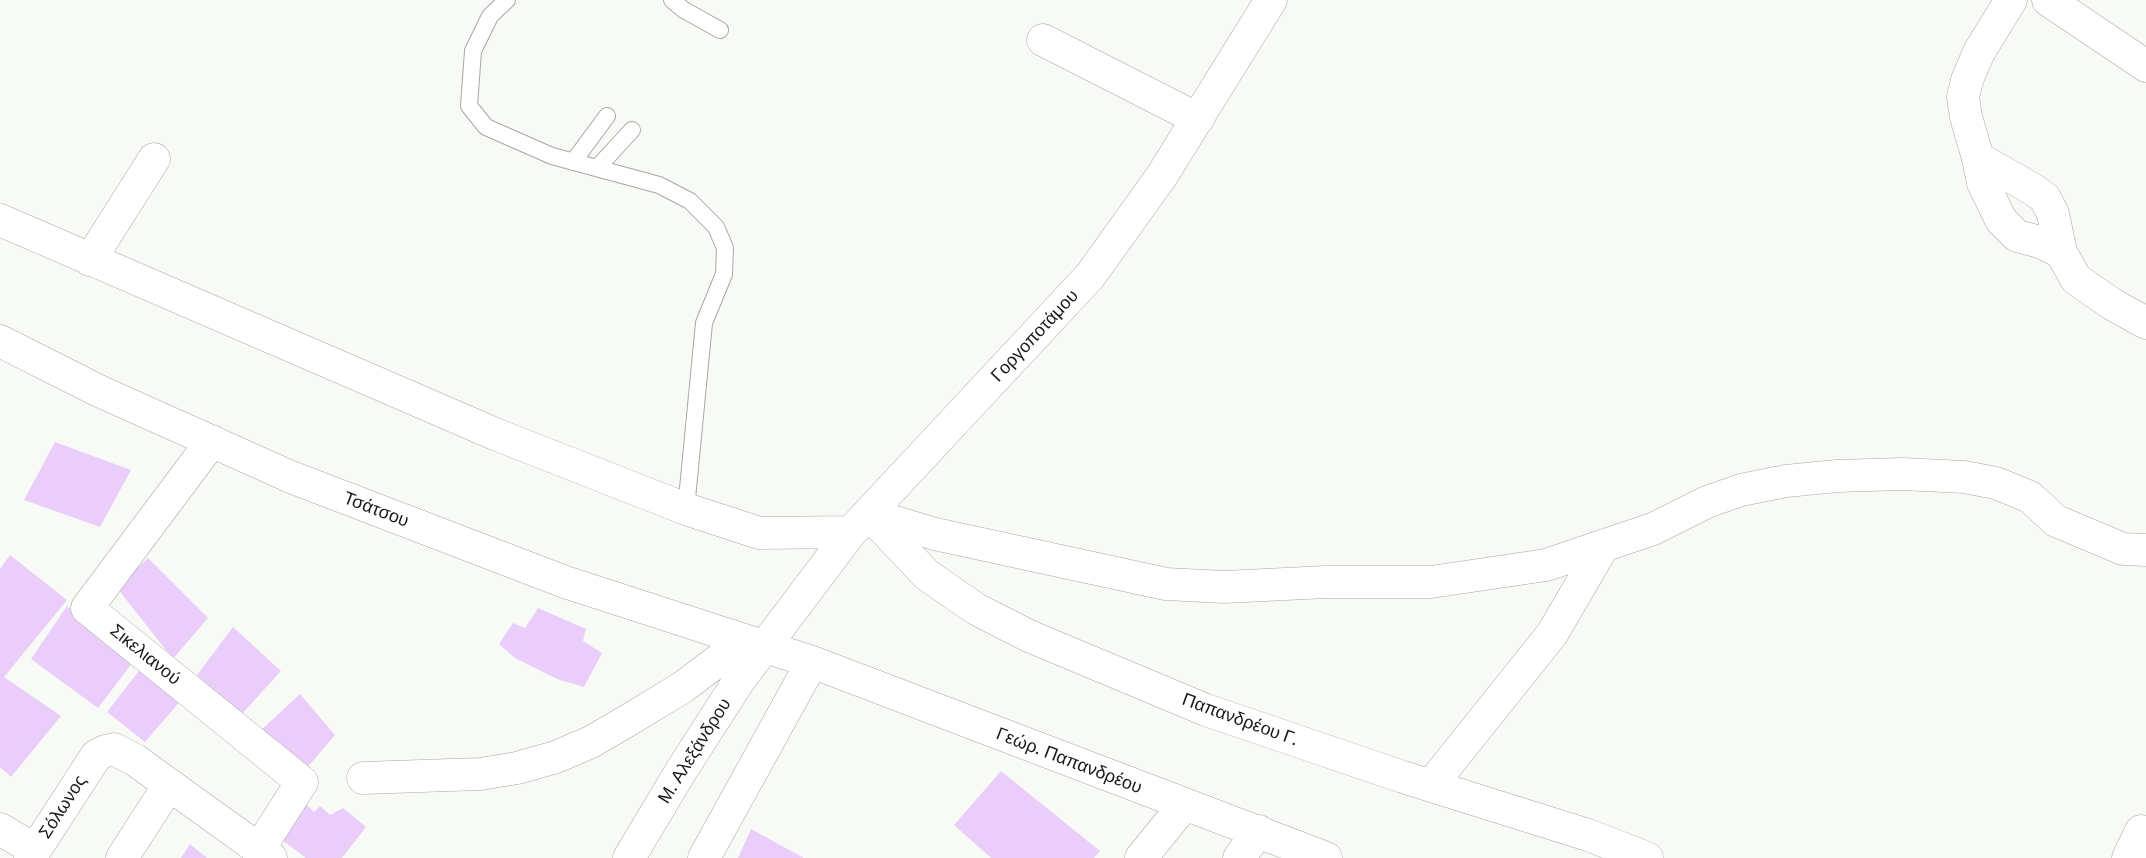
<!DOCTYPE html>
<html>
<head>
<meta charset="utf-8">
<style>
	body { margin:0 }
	canvas { display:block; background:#f8fbf5 }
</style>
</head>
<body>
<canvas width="2146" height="858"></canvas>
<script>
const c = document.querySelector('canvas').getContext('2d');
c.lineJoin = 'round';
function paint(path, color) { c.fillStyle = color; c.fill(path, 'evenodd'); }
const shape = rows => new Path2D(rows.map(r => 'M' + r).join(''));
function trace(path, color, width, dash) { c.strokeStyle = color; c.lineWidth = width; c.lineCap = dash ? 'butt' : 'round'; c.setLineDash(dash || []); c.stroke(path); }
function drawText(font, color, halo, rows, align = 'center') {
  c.font = font + ' Rubik,sans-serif'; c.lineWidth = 5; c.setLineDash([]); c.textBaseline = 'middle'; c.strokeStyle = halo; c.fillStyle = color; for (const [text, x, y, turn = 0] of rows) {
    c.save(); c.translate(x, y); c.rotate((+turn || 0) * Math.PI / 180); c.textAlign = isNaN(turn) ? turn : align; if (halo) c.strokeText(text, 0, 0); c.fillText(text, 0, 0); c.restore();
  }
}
paint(shape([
	[55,442,131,470,100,527,24,500],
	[10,555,67,600,4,677,61,716,11,777,0,767,0,569],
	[148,558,208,618,173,659,117,588],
	[67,606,133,662,98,708,31,659],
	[538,608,586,629,583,641,602,653,584,687,557,679,515,658,499,644,513,623,525,628],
	[233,627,281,671,241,715,197,675],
	[142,667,183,698,145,742,107,712],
	[300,694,335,735,300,776,258,733],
	[1001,771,1100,851,1094,858,991,858,954,825],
	[304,802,314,812,320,806,330,815,343,808,366,827,342,858,306,858,278,837],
	[751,829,804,858,738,858],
	[190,844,207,858,181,858]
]), '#ebcdfc');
const service = shape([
	[507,0,490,16,473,51,469,106,486,127,552,156,659,185,690,201,716,227,725,248,724,274,704,323,686,509],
	[672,0,684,10,720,30],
	[573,162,607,116],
	[597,168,632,130]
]);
const minor = shape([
	[2011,0,1979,52,1967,80,1963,97,1966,117,1978,158,2034,190,2045,198,2053,214,2061,252,2076,279,2112,304,2146,323],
	[2048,0,2146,66],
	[1043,40,1198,119],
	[1978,158,1983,183,2001,220,2017,236,2040,242,2061,252],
	[0,220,495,434,686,509,759,533,851,532],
	[90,260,154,159],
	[0,341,99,391,291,477,565,582,812,662,1326,858],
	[212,441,87,608,302,782,259,849],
	[869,514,935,534,1166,584,1224,587,1326,582,1431,582,1546,565,1653,529,1707,502,1741,490,1786,481,1837,476,1902,474,1964,477,1996,483,2030,497,2056,521,2123,549,2146,550],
	[870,515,927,575,976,609,1029,636,1206,710,1403,777,1588,835,1647,858],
	[363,778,480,774,517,768,556,757,591,742,627,721,683,687,720,659,733,653,766,646],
	[1432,784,1552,634,1604,545],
	[0,829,35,850],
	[30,858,96,756,105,751,114,749,135,760,271,858],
	[122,858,169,785],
	[629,858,681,771,740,679,851,532,1090,276,1161,177,1271,0],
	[704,858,812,662],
	[1141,858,1184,805],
	[1239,858,1259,831],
	[2128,858,2141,831]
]);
trace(service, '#a6a9a3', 18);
trace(minor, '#a6a9a3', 33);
trace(service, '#fff', 16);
trace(minor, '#fff', 32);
drawText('18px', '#1a1b19', '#fff', [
	["Γοργοποτάμου",1035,336,-47],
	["Τσάτσου",376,510,21],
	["Σικελιανού",145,655,39],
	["Παπανδρέου Γ.",1240,720,20],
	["Μ. Αλεξάνδρου",695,751,-58],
	["Γεώρ. Παπανδρέου",1069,761,21],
	["Σόλωνος",63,807,-57]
]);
</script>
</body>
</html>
